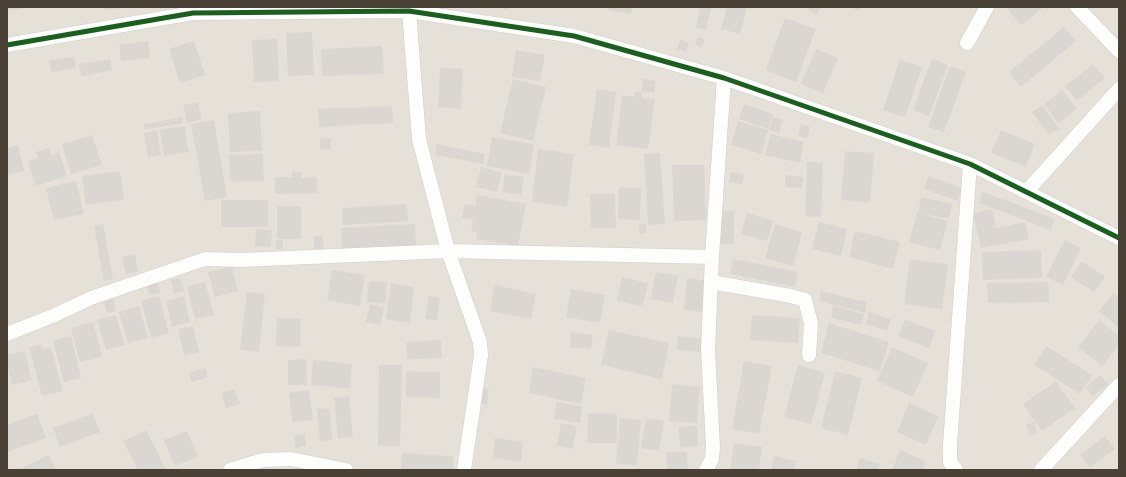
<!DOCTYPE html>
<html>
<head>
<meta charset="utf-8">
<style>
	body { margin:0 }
	#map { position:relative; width:1126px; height:477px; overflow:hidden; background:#f2efeb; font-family:Lato,sans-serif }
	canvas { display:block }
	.frame { position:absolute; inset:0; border:8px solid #494036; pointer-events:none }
</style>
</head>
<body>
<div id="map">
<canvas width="1126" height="477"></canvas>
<div class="frame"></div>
</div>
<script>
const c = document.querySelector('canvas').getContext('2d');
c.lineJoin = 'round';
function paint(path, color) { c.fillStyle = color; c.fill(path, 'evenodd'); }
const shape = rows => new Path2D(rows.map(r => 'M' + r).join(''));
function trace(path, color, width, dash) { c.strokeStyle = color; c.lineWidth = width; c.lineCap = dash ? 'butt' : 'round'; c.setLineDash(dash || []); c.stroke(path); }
paint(shape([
	[7,7,1119,7,1119,470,7,470]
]), '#e6e1d8');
paint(shape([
	[7,7,24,7,24,8,7,11],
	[103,7,122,7,122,8,104,10],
	[496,7,509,7,508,10],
	[609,7,632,7,631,14,608,10],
	[700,7,711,7,706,30,696,28],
	[727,7,747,7,740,34,721,29],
	[805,7,821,7,816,15],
	[852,7,861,7,858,11],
	[1010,7,1044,7,1021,25,1008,9],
	[785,18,816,29,796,82,766,70],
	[1064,27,1076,41,1021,87,1009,72],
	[312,32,314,75,288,76,286,33],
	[698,37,705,39,702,48,695,45],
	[277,39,279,81,254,82,252,40],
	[680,40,689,43,686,52,677,49],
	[148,41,150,58,121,61,119,45],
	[194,41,205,75,180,83,169,49],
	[382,46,384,74,322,76,321,49],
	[816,49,838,58,823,93,801,84],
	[516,50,545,55,540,81,512,77],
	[74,57,76,68,51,72,49,60],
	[932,58,948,65,929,116,913,110],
	[110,59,112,70,82,76,79,64],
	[900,60,922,67,905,117,883,110],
	[1093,64,1105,78,1077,101,1065,86],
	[950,66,966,72,944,132,928,127],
	[440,68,463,69,461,109,438,107],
	[513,79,546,87,533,141,500,133],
	[643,79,656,81,654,93,641,91],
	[597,89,616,92,609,148,589,145],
	[1062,90,1077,109,1058,123,1044,104],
	[635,92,642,93,642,98,655,99,648,149,616,145,622,95,635,97],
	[198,102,202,119,187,123,183,105],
	[744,104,773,114,768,129,739,119],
	[1042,105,1059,128,1049,135,1032,112],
	[392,106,393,123,319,127,318,109],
	[260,111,262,151,230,152,228,113],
	[182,117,183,123,145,130,144,124],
	[773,117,783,120,779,133,769,130],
	[214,120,227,197,205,201,191,124],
	[738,121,768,130,762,154,731,145],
	[801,124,810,127,807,138,798,136],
	[184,126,189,152,164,156,160,130],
	[157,130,161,155,148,157,144,133],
	[1001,130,1035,144,1026,167,991,153],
	[770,134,804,142,800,163,765,155],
	[92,135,102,165,71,174,62,144],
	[492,137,534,144,529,174,487,166],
	[320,138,331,139,331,150,320,149],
	[437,144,485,154,483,164,435,155],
	[18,145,24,171,7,175,7,148],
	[49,148,51,155,59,152,67,176,36,186,28,161,38,158,36,152],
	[538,149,574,154,567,207,532,202],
	[845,151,874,153,870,202,841,200],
	[660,153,665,224,648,225,644,154],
	[263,154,264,181,230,182,229,155],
	[807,162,823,163,821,217,805,216],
	[672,165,704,165,706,220,674,221],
	[481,167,502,173,497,192,476,187],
	[120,171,124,200,86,205,82,176],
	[292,172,302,172,302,178,317,177,318,193,275,194,275,177,292,177],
	[731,172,744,175,742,184,729,182],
	[505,174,524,177,521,195,502,192],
	[785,175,803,177,802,188,785,187],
	[928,176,962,188,958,201,924,189],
	[76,181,84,214,54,220,46,188],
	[619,187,641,188,640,220,618,219],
	[983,192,1055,219,1051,230,979,203],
	[590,194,615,194,616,228,591,228],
	[477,195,526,204,518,246,476,239,477,232,471,231,473,220,462,218,465,204,475,206],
	[921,197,952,204,949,219,918,213],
	[221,200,268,200,268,227,221,227],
	[407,204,408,221,343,225,342,208],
	[277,206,301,206,301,239,277,239],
	[992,209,996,228,1025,222,1029,239,981,248,973,213],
	[722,211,734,211,734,244,721,244],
	[747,213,773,221,767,241,741,234],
	[917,213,948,221,940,250,909,242],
	[819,222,847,229,841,256,812,249],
	[103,224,113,279,104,281,94,226],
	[415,224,416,246,342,250,341,228],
	[646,224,647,232,640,234,639,225],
	[775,224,802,232,793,266,765,258],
	[256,229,272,230,271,247,255,246],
	[855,231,900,242,893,269,849,257],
	[313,236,322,236,324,249,315,250],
	[276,240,283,240,283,249,276,249],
	[1065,240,1081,248,1063,285,1046,277],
	[1041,250,1042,278,983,280,982,252],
	[135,254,138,272,126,274,122,257],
	[733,259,798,272,795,287,730,274],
	[910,259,948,264,942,309,904,304],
	[1082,261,1105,277,1094,292,1071,277],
	[232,266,238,291,215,297,208,272],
	[332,270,365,275,360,306,327,300],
	[656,272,678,276,673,303,651,299],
	[622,277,648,283,643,306,617,301],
	[180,278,184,291,174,294,171,280],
	[687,278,710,281,707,312,684,310],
	[369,281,387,282,386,303,367,302],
	[205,282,214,315,195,319,187,286],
	[1048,282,1049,302,988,303,987,283],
	[158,283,160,293,149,295,147,285],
	[391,283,414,287,410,323,386,319],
	[495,285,536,294,531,319,490,311],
	[571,289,605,295,600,323,566,317],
	[821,291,867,302,865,313,819,301],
	[247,292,265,294,259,352,240,350],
	[1113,293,1119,298,1119,328,1099,311],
	[159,296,169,333,151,338,141,301],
	[184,296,190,322,172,327,166,301],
	[429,296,440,297,437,320,425,319],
	[113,299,116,311,107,313,104,301],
	[370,304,384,307,380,325,366,322],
	[139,306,148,338,128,343,119,312],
	[833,306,864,314,861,325,831,318],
	[869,312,891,319,887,331,866,324],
	[116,315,124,345,106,350,97,320],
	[752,315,800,318,798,343,750,340],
	[277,318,301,319,300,347,276,346],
	[905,319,935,331,929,348,898,336],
	[1099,320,1119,336,1119,345,1102,366,1078,347],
	[93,322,102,357,80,362,71,328],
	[829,323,889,342,880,371,821,353],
	[193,326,199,352,184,355,178,329],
	[609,330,669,343,662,379,601,365],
	[571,332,593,335,591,349,570,347],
	[71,336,81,378,64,382,53,341],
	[678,336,705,339,704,352,677,350],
	[441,340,442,358,407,359,406,342],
	[41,344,42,349,51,347,63,391,42,396,29,347],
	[1046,346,1092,375,1080,394,1034,365],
	[892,347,928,363,913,397,877,381],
	[24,351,32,380,12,385,7,365,7,355],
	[306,359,307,385,288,385,288,360],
	[313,360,352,364,350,389,311,385],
	[744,361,772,366,759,434,732,429],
	[379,365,402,365,400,446,378,446],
	[798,365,825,373,811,424,784,417],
	[533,367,586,378,581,404,529,393],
	[205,368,208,377,192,382,189,373],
	[406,371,440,372,440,398,406,397],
	[835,371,862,378,848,435,821,428],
	[1100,375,1108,384,1093,396,1086,387],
	[1056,381,1075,408,1042,431,1023,404],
	[672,384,700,387,697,423,669,421],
	[476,387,489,389,487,405,474,403],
	[234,389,240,404,226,408,221,393],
	[309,390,313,420,292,422,289,393],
	[349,396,353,437,338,438,334,398],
	[556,402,582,406,580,423,554,419],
	[909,403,938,416,926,445,897,432],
	[329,408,332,440,320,441,317,409],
	[93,413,100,432,60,447,53,428],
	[588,413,617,414,617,443,587,443],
	[37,414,46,438,7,452,7,425],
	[620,418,641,420,637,465,616,464],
	[646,418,664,421,659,451,641,448],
	[1035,422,1037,434,1029,436,1026,424],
	[561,423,577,426,573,449,557,446],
	[697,426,698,446,680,447,679,427],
	[146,430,166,469,164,470,138,470,123,441],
	[187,431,198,457,175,466,164,440],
	[305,434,306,446,296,448,294,436],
	[1105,436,1115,449,1090,468,1080,455],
	[495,438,523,442,521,462,493,458],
	[734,443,762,447,759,470,730,470],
	[900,450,926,461,922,470,892,470],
	[666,452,687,452,688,470,667,470],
	[402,453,453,456,453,470,401,470],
	[49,455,56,470,18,470],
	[774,456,796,461,794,470,771,470],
	[860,458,880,464,878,470,856,470]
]), '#dad6d2');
const street = shape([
	[1077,7,1119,51],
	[409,11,419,139,448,251,480,342,481,355,464,470],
	[967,43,987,7],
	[7,45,193,13,409,11,574,36,724,78,970,164,1119,238],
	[1027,191,1119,89],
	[711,282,791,296,805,300,811,323,809,355],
	[7,334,55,315,91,298,205,259,241,260,448,251,712,257],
	[230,470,263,460,291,459,346,470],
	[706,470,712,459,713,447,708,350,712,257,724,78],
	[956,470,950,462,950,445,970,164],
	[1041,470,1119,385]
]);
trace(street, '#d0cdc8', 15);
trace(street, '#fdfdfc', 14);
trace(shape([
	[7,45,193,13,409,11,574,36,724,78,970,164,1119,238]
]), '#1b5e20', 5);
</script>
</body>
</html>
